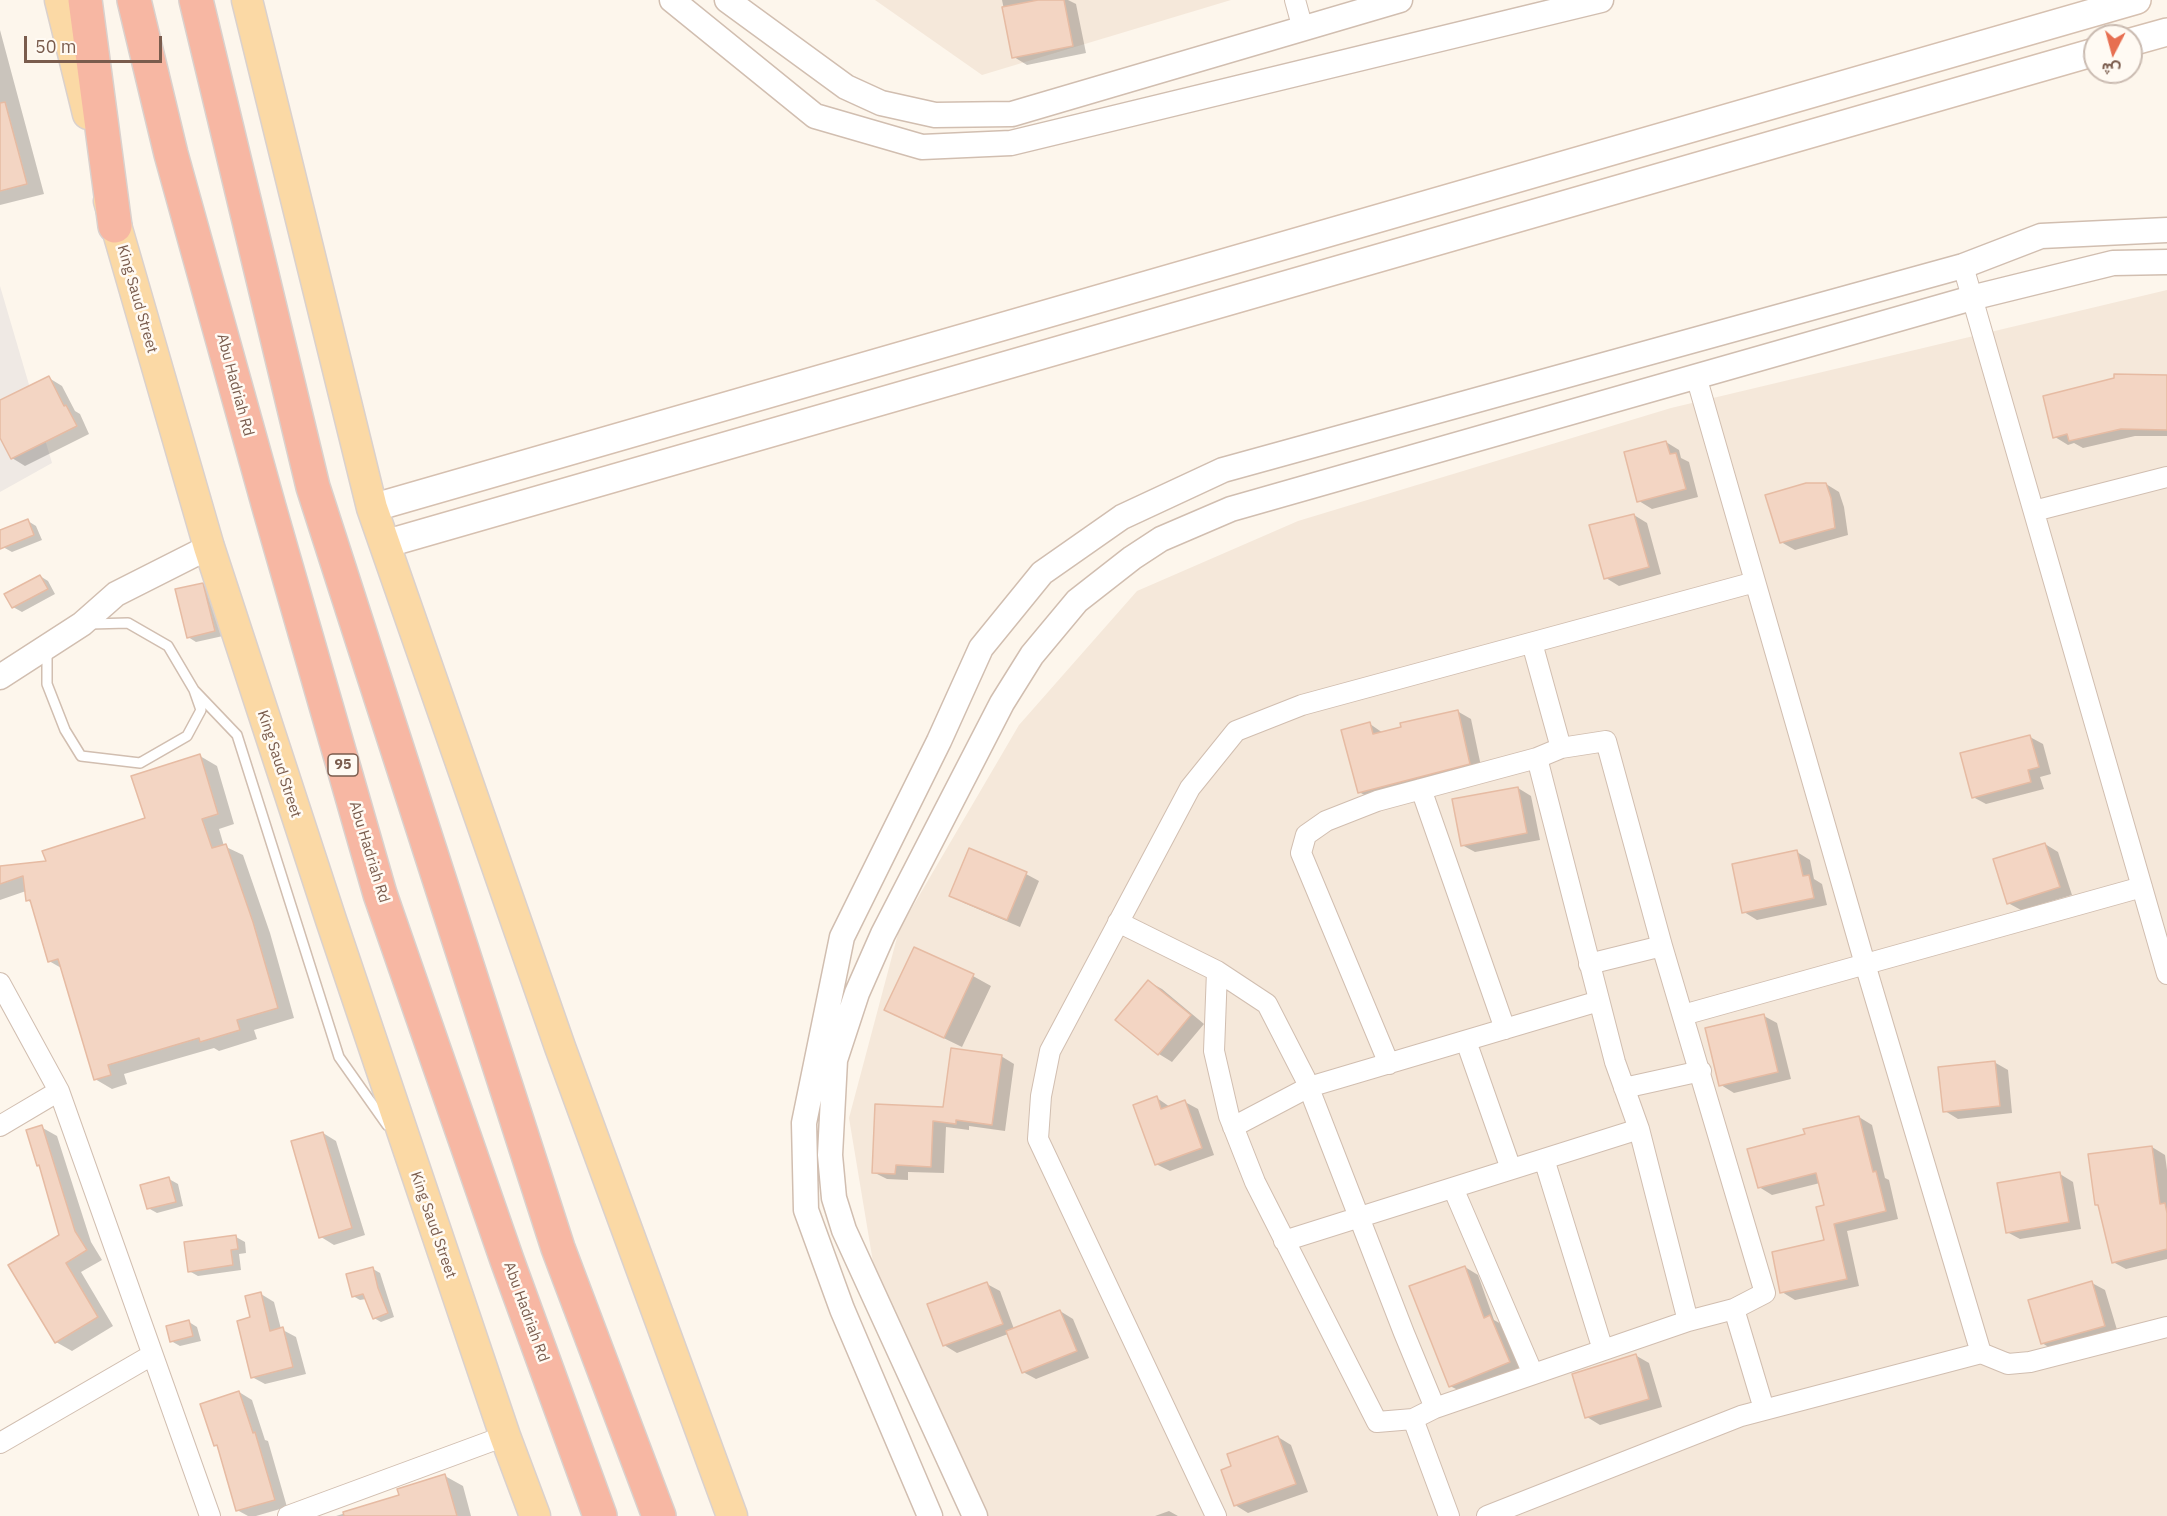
<!DOCTYPE html>
<html>
<head>
<meta charset="utf-8">
<style>
	body { margin:0 }
	#map { position:relative; width:2167px; height:1516px; overflow:hidden; background:#fdf6ec; font-family:"IBM Plex Sans",Vazirmatn,sans-serif }
	canvas { display:block }
	.north { position:absolute; left:2083px; top:24px; width:60px; height:60px; box-sizing:border-box; background:#fffaf3; border:2px solid #cabbb1; border-radius:50%; rotate:186deg; font-size:16px; font-weight:700; line-height:24px; text-align:center; color:#7a5c4d }
	.north::after { content:''; display:block; margin:auto; width:21px; height:27px; background:#e76f51; clip-path:polygon(50% 0,100% 100%,50% 72%,0 100%) }
	.scale { position:absolute; left:24px; top:36px; width:138px; height:27px; box-sizing:border-box; border:3px solid #7a5c4d; border-top:0; padding-left:8px; font-size:18px; line-height:21px; white-space:nowrap; color:#7a5c4d; -webkit-text-stroke:4px #fffaf3; paint-order:stroke }
</style>
</head>
<body>
<div id="map">
<canvas width="2167" height="1516"></canvas>
<div class="north">ش</div>
<div class="scale">50 m</div>
</div>
<script>
const c = document.querySelector('canvas').getContext('2d');
c.lineJoin = 'round';
function paint(path, color) { c.fillStyle = color; c.fill(path, 'evenodd'); }
const shape = rows => new Path2D(rows.map(r => 'M' + r).join(''));
function trace(path, color, width, dash) { c.strokeStyle = color; c.lineWidth = width; c.lineCap = dash ? 'butt' : 'round'; c.setLineDash(dash || []); c.stroke(path); }
function drawText(font, color, halo, rows, align = 'center') {
  c.font = font + ' "IBM Plex Sans",sans-serif'; c.lineWidth = 5; c.setLineDash([]); c.textBaseline = 'middle'; c.strokeStyle = halo; c.fillStyle = color; for (const [text, x, y, turn = 0] of rows) {
    c.save(); c.translate(x, y); c.rotate((+turn || 0) * Math.PI / 180); c.textAlign = isNaN(turn) ? turn : align; if (halo) c.strokeText(text, 0, 0); c.fillText(text, 0, 0); c.restore();
  }
}
paint(shape([
	[875,0,1231,0,982,75],
	[2167,290,2167,1516,987,1516,873,1262,849,1118,899,930,1019,725,1137,591,1298,521,1671,408]
]), '#f5e8da');
paint(shape([
	[0,286,52,463,0,492]
]), '#efe9e4');
paint(shape([
	[1002,0,1068,0,1076,4,1086,53,1027,65,1014,57],
	[0,30,44,194,0,205],
	[2167,376,2167,436,2135,436,2083,448,2074,443,2068,445,2055,437],
	[49,378,62,386,75,411,80,414,89,434,25,466,12,458,0,434,0,402],
	[1666,442,1679,450,1681,458,1689,462,1698,497,1652,509,1639,501],
	[1826,484,1839,492,1844,507,1848,535,1795,550,1781,542],
	[1634,515,1647,523,1661,574,1619,586,1606,578],
	[28,521,36,526,42,540,12,552,3,547,0,532],
	[40,576,48,581,55,594,22,612,13,607],
	[202,584,211,589,223,636,196,642,188,637],
	[1457,711,1471,719,1482,771,1372,799,1359,792,1370,724,1383,733],
	[2030,737,2043,744,2051,774,2040,777,2044,789,1986,804,1973,797],
	[200,756,217,766,234,824,219,829,224,846,243,855,270,933,294,1018,254,1030,257,1039,219,1051,214,1048,124,1074,127,1084,112,1089,95,1079,63,969,49,961,32,903,27,900,26,891,0,900,0,866,4,867,48,863,147,819],
	[1518,788,1531,796,1540,840,1475,852,1462,845],
	[2045,844,2058,852,2072,895,2021,910,2008,903],
	[1797,852,1810,860,1814,879,1822,884,1827,905,1757,920,1744,912],
	[1026,874,1039,881,1020,927,964,903,951,896],
	[973,976,991,986,962,1047,886,1010],
	[1149,982,1162,989,1204,1024,1172,1062,1159,1054,1117,1020],
	[1764,1016,1777,1023,1791,1079,1734,1093,1721,1085],
	[1001,1056,1014,1064,1005,1131,969,1126,969,1130,946,1127,944,1173,908,1172,908,1180,887,1179,873,1172],
	[1994,1062,2008,1070,2012,1113,1958,1119,1945,1111],
	[1157,1098,1170,1107,1185,1102,1198,1109,1214,1155,1170,1171,1156,1164],
	[1859,1117,1872,1125,1885,1178,1889,1180,1898,1219,1847,1231,1859,1286,1795,1300,1782,1292,1825,1241,1826,1206,1820,1183,1772,1195,1759,1187,1806,1135],
	[41,1127,57,1136,91,1242,102,1260,81,1272,113,1326,72,1351,56,1342,61,1235,40,1166,38,1165],
	[323,1133,336,1141,365,1235,334,1245,321,1237],
	[2152,1147,2165,1155,2167,1170,2167,1259,2126,1269,2113,1262,2099,1206,2097,1204],
	[2060,1174,2073,1182,2081,1229,2020,1239,2007,1232],
	[169,1179,178,1184,183,1206,157,1213,148,1208],
	[236,1237,245,1242,246,1253,239,1254,241,1270,198,1276,189,1271],
	[1465,1267,1478,1275,1494,1320,1503,1325,1522,1370,1464,1393,1450,1386],
	[373,1269,380,1273,394,1317,381,1322,374,1318,366,1299,360,1300,353,1296],
	[2092,1283,2105,1290,2118,1333,2055,1351,2042,1343],
	[987,1284,1000,1291,1014,1329,1060,1311,1073,1319,1089,1358,1036,1379,1023,1372,1008,1334,957,1353,944,1345],
	[261,1294,274,1302,281,1329,296,1337,306,1374,265,1384,252,1377,252,1318],
	[189,1322,197,1327,201,1341,180,1346,171,1341],
	[1635,1355,1649,1363,1662,1407,1600,1425,1587,1417],
	[239,1392,252,1400,265,1440,268,1441,287,1507,256,1516,248,1516,237,1510,219,1447,215,1445],
	[1278,1437,1291,1445,1308,1492,1248,1513,1235,1505],
	[445,1476,463,1486,471,1516,336,1516,401,1496],
	[1169,1511,1178,1516,1155,1516]
]), '#0003');
const building = shape([
	[1038,0,1064,0,1073,46,1012,58,1002,7,1038,0],
	[5,102,27,184,0,191,0,103,5,102],
	[2114,374,2167,375,2167,430,2121,429,2069,441,2067,434,2053,438,2043,396,2114,378,2114,374],
	[49,376,64,406,66,405,77,426,11,459,0,438,0,400,49,376],
	[1666,441,1670,454,1676,453,1686,489,1637,502,1624,452,1666,441],
	[1806,483,1826,483,1831,498,1835,528,1780,543,1765,495,1806,483],
	[1634,514,1649,567,1604,579,1589,525,1634,514],
	[28,519,34,535,0,549,0,530,28,519],
	[40,575,48,589,12,608,4,594,40,575],
	[203,583,215,631,187,638,175,589,203,583],
	[1458,710,1470,764,1358,793,1341,730,1370,722,1373,734,1401,727,1400,723,1458,710],
	[2030,735,2039,767,2028,770,2031,782,1972,798,1960,753,2030,735],
	[200,754,218,814,202,819,212,848,226,844,253,922,278,1008,237,1020,240,1030,200,1042,199,1038,108,1065,111,1075,94,1080,58,959,48,962,30,900,26,901,23,876,0,884,0,866,46,861,42,851,145,818,131,776,200,754],
	[1518,787,1527,833,1461,846,1452,799,1518,787],
	[2045,843,2060,887,2007,904,1993,859,2045,843],
	[969,848,1027,872,1007,920,949,896,969,848],
	[1797,850,1803,876,1809,875,1814,898,1742,913,1732,864,1797,850],
	[914,947,974,974,944,1038,884,1010,914,947],
	[1148,980,1191,1015,1158,1055,1115,1020,1148,980],
	[1764,1014,1778,1072,1719,1086,1705,1028,1764,1014],
	[951,1048,1002,1055,992,1125,956,1120,956,1124,933,1121,931,1167,896,1165,895,1174,872,1173,875,1104,943,1107,951,1048],
	[1995,1061,2000,1106,1943,1112,1938,1067,1995,1061],
	[1157,1096,1161,1109,1185,1100,1202,1148,1155,1165,1133,1105,1157,1096],
	[1859,1116,1873,1172,1876,1171,1886,1211,1834,1224,1847,1279,1780,1293,1772,1252,1824,1240,1816,1207,1824,1205,1816,1173,1758,1188,1747,1149,1805,1134,1803,1129,1859,1116],
	[42,1125,75,1231,87,1250,66,1263,98,1317,55,1343,8,1265,59,1235,39,1165,37,1166,26,1130,42,1125],
	[323,1132,352,1228,319,1238,291,1141,323,1132],
	[2152,1146,2160,1204,2165,1203,2167,1213,2167,1249,2112,1263,2098,1205,2095,1205,2088,1154,2152,1146],
	[2060,1172,2069,1222,2006,1233,1997,1183,2060,1172],
	[169,1177,176,1202,147,1209,140,1185,169,1177],
	[236,1235,238,1249,231,1250,233,1265,188,1272,184,1242,236,1235],
	[1465,1266,1484,1318,1490,1315,1510,1362,1449,1387,1409,1286,1465,1266],
	[373,1267,378,1288,388,1313,373,1319,363,1294,352,1297,346,1274,373,1267],
	[2092,1281,2105,1326,2041,1344,2028,1300,2092,1281],
	[987,1282,1003,1324,943,1346,927,1304,987,1282],
	[261,1292,270,1331,283,1327,293,1367,251,1378,237,1321,250,1317,245,1296,261,1292],
	[1060,1310,1077,1351,1022,1373,1006,1331,1060,1310],
	[189,1320,193,1336,170,1342,166,1326,189,1320],
	[1636,1354,1649,1399,1585,1418,1572,1374,1636,1354],
	[239,1391,253,1433,255,1432,275,1500,236,1511,217,1445,214,1446,200,1404,239,1391],
	[1278,1436,1296,1484,1234,1506,1221,1470,1231,1466,1227,1454,1278,1436],
	[445,1474,457,1516,344,1516,343,1512,399,1495,397,1489,445,1474]
]);
paint(building, '#f3d5c3');
trace(building, '#e6bba3', 1.5);
const service = shape([
	[47,651,47,684,65,730,81,756,140,763,187,736,201,710,194,690,168,646,128,623,90,624],
	[194,690,237,735,339,1057,387,1125]
]);
const minor = shape([
	[1295,0,1303,29],
	[1963,266,2167,974],
	[2034,511,2167,477],
	[1532,643,1561,748,1537,758,1615,1062,1639,1129,1688,1321,1734,1309,1764,1409],
	[1561,748,1606,741,1662,946,1765,1293,1734,1309],
	[1421,789,1505,1029],
	[1118,922,1217,971,1267,1004,1305,1078,1404,1333,1435,1408,1413,1419,1449,1516],
	[1589,964,1662,946],
	[1217,971,1214,1051,1229,1116,1255,1182,1377,1422,1413,1419],
	[0,983,59,1091,210,1516],
	[1683,1015,2142,887],
	[1466,1041,1511,1169],
	[1389,1064,1301,853,1306,835,1326,821,1377,801,1537,758],
	[1624,1088,1701,1071],
	[0,1126,59,1091],
	[1233,1127,1309,1087,1599,1001],
	[1544,1159,1603,1350],
	[1453,1188,1533,1374],
	[1284,1241,1639,1129],
	[1981,1353,2008,1364,2030,1362,2167,1327],
	[1435,1408,1688,1321],
	[0,1443,152,1355],
	[288,1516,505,1436],
	[1216,1516,1038,1139,1041,1096,1050,1051,1190,788,1236,731,1302,705,1755,582],
	[1487,1516,1741,1416,1981,1353,1865,964,1696,376]
]);
const tertiary = shape([
	[672,0,815,116,922,147,1011,143,1601,0],
	[727,0,846,87,881,103,935,115,1012,114,1400,0],
	[0,677,82,624,116,594,209,547],
	[930,1516,842,1309,806,1210,804,1123,842,937,939,741,981,648,1042,573,1122,517,1223,470,1963,266,2041,236,2167,230],
	[975,1516,844,1230,834,1198,830,1155,835,1060,857,993,883,934,1002,703,1032,655,1077,601,1132,558,1161,539,1231,509,1979,296,2113,263,2167,262]
]);
const secondary = shape([
	[2131,42,2167,32],
	[372,508,2137,0],
	[385,544,2095,52]
]);
const primary = shape([
	[60,0,88,114],
	[247,0,372,508,560,1047,732,1516],
	[109,201,209,547,331,920,505,1436,535,1516]
]);
const motorway = shape([
	[85,0,115,226],
	[134,0,171,154,269,507,380,894,507,1260,600,1516],
	[196,0,313,487,558,1248,659,1516]
]);
trace(service, '#d1beb0', 12);
trace(minor, '#d1beb0', 22);
trace(tertiary, '#d1beb0', 27);
trace(secondary, '#d6c0b0', 30);
trace(primary, '#dad1cd', 33);
trace(motorway, '#dad1cd', 36);
trace(service, '#fff', 9);
trace(minor, '#fff', 20);
trace(tertiary, '#fff', 24);
trace(secondary, '#fff', 27);
trace(primary, '#fbd9a5', 30);
trace(motorway, '#f7b7a3', 33);
for (const [x, y, w] of [
	[343,765,30]
]) { const box = new Path2D(); box.roundRect(x - w / 2, y - 11, w, 22, 4.5); c.fillStyle = '#fffaf3'; c.fill(box); trace(box, '#7a5c4d', 1.5); }
drawText('bold 14px', '#7a5c4d', null, [
	["95",343,765]
]);
drawText('15px', '#7a5c4d', '#fffaf3', [
	["King Saud Street",137,299,74],
	["Abu Hadriah Rd",235,385,75],
	["King Saud Street",279,764,72],
	["Abu Hadriah Rd",369,852,73],
	["King Saud Street",433,1225,71],
	["Abu Hadriah Rd",526,1312,70]
]);
</script>
</body>
</html>
